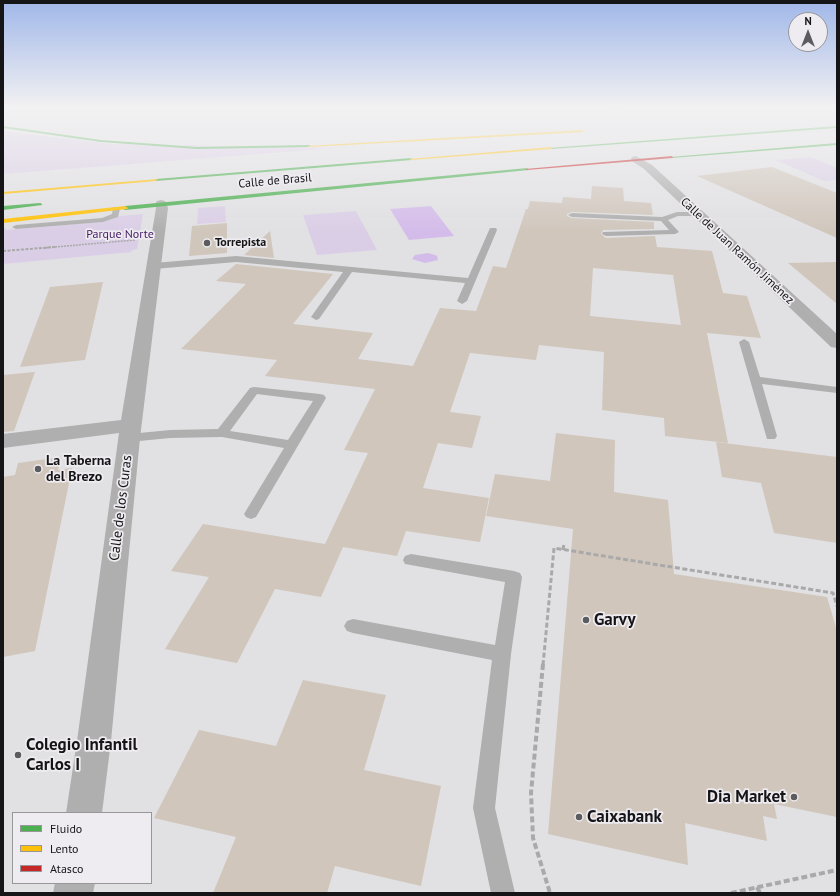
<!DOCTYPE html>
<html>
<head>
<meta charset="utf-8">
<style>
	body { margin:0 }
	#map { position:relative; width:840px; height:896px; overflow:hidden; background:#e1e0e3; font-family:"PT Sans",sans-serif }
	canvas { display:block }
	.frame { position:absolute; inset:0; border:4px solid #151416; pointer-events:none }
	.legend { position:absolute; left:12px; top:812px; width:140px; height:72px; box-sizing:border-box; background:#eeecf1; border:1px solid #979699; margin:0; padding:5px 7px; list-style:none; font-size:12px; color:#151416 }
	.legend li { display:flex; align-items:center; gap:8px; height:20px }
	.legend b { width:20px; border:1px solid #979699 }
	.north { position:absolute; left:788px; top:12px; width:40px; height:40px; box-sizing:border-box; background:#eeecf1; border:1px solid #979699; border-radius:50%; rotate:0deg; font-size:11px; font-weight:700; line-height:16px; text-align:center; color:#151416 }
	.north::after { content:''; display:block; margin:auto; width:14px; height:18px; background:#5c5b5e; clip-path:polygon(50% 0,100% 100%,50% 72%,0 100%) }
</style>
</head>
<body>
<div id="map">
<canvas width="840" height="896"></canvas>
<div class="frame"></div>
<ul class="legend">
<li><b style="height:5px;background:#4caf50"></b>Fluido</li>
<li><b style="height:5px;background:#ffc107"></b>Lento</li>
<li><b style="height:5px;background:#c62828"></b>Atasco</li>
</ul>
<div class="north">N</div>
</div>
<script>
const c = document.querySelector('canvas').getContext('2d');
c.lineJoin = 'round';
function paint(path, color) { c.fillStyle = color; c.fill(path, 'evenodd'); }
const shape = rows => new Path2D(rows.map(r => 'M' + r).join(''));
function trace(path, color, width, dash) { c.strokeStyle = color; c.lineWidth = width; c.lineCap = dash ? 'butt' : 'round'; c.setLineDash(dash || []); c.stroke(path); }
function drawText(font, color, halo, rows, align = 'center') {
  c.font = font + ' "PT Sans",sans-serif'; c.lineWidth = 3.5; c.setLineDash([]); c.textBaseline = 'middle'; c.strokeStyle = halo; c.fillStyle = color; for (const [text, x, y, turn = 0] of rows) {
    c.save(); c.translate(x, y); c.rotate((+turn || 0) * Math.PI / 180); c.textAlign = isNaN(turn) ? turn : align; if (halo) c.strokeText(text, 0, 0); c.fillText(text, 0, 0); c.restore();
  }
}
paint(shape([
	[3,131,111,144,336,148,3,174],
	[811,157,837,168,837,180,824,181,776,160],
	[225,206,226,222,197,224,198,208],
	[356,211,377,250,317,255,303,215],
	[143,214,137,249,132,250,131,252,3,264,3,228,6,228,5,230,102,222,120,216]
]), '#dacee6');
paint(shape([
	[431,206,454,236,409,240,390,209],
	[428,253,435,255,437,256,438,260,425,263,412,259,415,255]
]), '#d4bcea');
paint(shape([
	[772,167,837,193,837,238,697,176],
	[592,186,623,188,624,201,651,203,653,215,572,212,567,214,567,216,572,218,654,222,654,229,603,230,601,234,606,238,655,236,657,247,712,251,723,293,747,296,761,338,707,333,728,443,665,436,664,418,602,410,604,352,539,345,536,360,470,353,450,412,481,416,472,448,438,443,423,488,489,498,480,542,406,531,397,556,343,547,321,597,275,589,237,663,165,649,209,577,171,571,203,524,325,544,368,453,344,450,375,389,265,376,277,360,181,349,246,284,216,281,236,264,333,274,293,324,373,333,358,359,413,366,440,308,476,311,493,266,506,268,526,209,528,209,530,201,562,203,563,197,591,199],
	[593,268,673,275,681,325,590,316],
	[227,223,227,253,189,256,192,226],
	[270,231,274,258,244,255],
	[837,262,837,304,788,263],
	[103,282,85,360,20,367,50,287],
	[35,372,14,431,3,432,3,375],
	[556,433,615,440,614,492,668,500,674,574,827,597,837,631,837,817,774,804,777,819,763,816,767,841,685,823,688,865,548,834,573,529,486,516,495,474,550,481],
	[716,442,837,457,837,543,774,533,761,483,722,477],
	[61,457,58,470,72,468,35,651,3,657,3,477,15,475,18,463],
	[303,680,386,695,364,770,441,786,421,886,335,866,327,893,213,893,236,837,154,818,199,730,276,746]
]), '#d0c6bc');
trace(shape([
	[588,112,628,107]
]), '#aaa9aa', 1, [1.5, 1]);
trace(shape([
	[43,248,135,240]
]), '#aaa9aa', 1.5, [2, 1]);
trace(shape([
	[3,251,55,247]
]), '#aaa9aa', 2, [3, 1.5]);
trace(shape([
	[563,550,564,544],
	[543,665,554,548,833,593,837,606]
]), '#aaa9aa', 3, [5, 2.5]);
trace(shape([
	[543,664,531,793,533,838,550,893],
	[757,887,760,893],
	[731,893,837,870]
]), '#aaa9aa', 4, [6, 3]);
paint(shape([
	[113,207,119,207,120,209,118,217,103,222,16,229,12,227,16,225,102,218,112,214,113,207],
	[677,212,697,212,701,214,697,216,678,216,668,220,679,232,675,234,606,236,602,234,603,232,669,230,661,221,572,217,568,215,572,213,662,217,677,212],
	[490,228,496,228,497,230,467,301,462,304,457,301,465,283,352,272,319,319,316,320,311,317,343,272,236,262,154,269,150,266,154,263,236,256,468,278,490,228],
	[744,339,749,342,760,377,837,387,837,393,762,384,777,436,775,439,767,439,739,342,744,339],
	[254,387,320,394,324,395,326,398,256,517,251,519,246,517,244,514,284,448,222,437,170,438,129,442,124,441,123,438,124,435,129,434,170,430,218,429,250,388,254,387],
	[257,394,313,401,288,440,230,431,257,394],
	[411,554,514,571,520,573,522,577,511,654,495,808,515,893,491,893,473,808,492,660,353,633,347,631,344,626,347,621,353,619,495,645,505,582,405,564,403,560,405,556,411,554]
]), '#afafaf');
paint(shape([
	[636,156,652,165,837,334,837,348,831,347,644,169,632,161,631,159,632,157,636,156],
	[161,200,165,201,168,208,140,438,111,741,102,813,66,813,77,741,119,433,3,448,3,434,121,420,156,208,155,204,157,201,161,200],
	[55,883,95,883,93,893,53,893,55,883]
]), '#afafaf');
paint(shape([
	[3,126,101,140,197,147,309,145,311,146,309,147,197,149,101,142,3,128,3,126],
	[837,126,837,128,551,149,549,148,837,126],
	[837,143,837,145,672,158,670,157,837,143],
	[411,158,412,160,156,181,154,180,156,179,411,158],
	[527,168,529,170,125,210,122,208,125,206,527,168],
	[40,203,42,204,42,205,3,210,3,206,40,203]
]), '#4caf50');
paint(shape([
	[582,130,583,132,309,147,307,146,582,130],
	[551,147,552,149,411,160,409,159,551,147],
	[158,179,156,181,3,194,3,192,158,179],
	[125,206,128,208,127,209,3,223,3,219,125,206]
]), '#ffc107');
paint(shape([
	[672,156,673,158,527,170,525,169,672,156]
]), '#c62828');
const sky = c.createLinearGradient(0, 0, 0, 232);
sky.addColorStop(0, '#a0b7e9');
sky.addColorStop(0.46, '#f2f1f2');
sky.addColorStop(1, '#f2f1f200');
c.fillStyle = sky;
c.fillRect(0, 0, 840, 232);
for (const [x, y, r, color] of [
	[207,243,4,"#5c5b5e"],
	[38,469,4,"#5c5b5e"],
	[586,620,4,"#5c5b5e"],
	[18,755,4,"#5c5b5e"],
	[794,797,4,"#5c5b5e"],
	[579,817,4,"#5c5b5e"]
]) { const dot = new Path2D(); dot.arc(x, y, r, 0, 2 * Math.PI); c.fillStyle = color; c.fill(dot); trace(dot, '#eeecf1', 1.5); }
drawText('12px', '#151416', '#eeecf1', [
	["Calle de Brasil",275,181,-5],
	["Calle de Juan Ramón Jiménez",737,251,43]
]);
drawText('12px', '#441863', '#eeecf1', [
	["Parque Norte",120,235]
]);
drawText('bold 12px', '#151416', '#eeecf1', [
	["Torrepista",215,243]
], 'left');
drawText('bold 14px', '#151416', '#eeecf1', [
	["La Taberna",46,461],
	["del Brezo",46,477]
], 'left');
drawText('14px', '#151416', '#eeecf1', [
	["Calle de los Curas",121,508,-83]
]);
drawText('bold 17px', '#151416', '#eeecf1', [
	["Garvy",594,620],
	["Colegio Infantil",26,745],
	["Carlos I",26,765],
	["Dia Market",786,797,"right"],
	["Caixabank",587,817]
], 'left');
</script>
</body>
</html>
